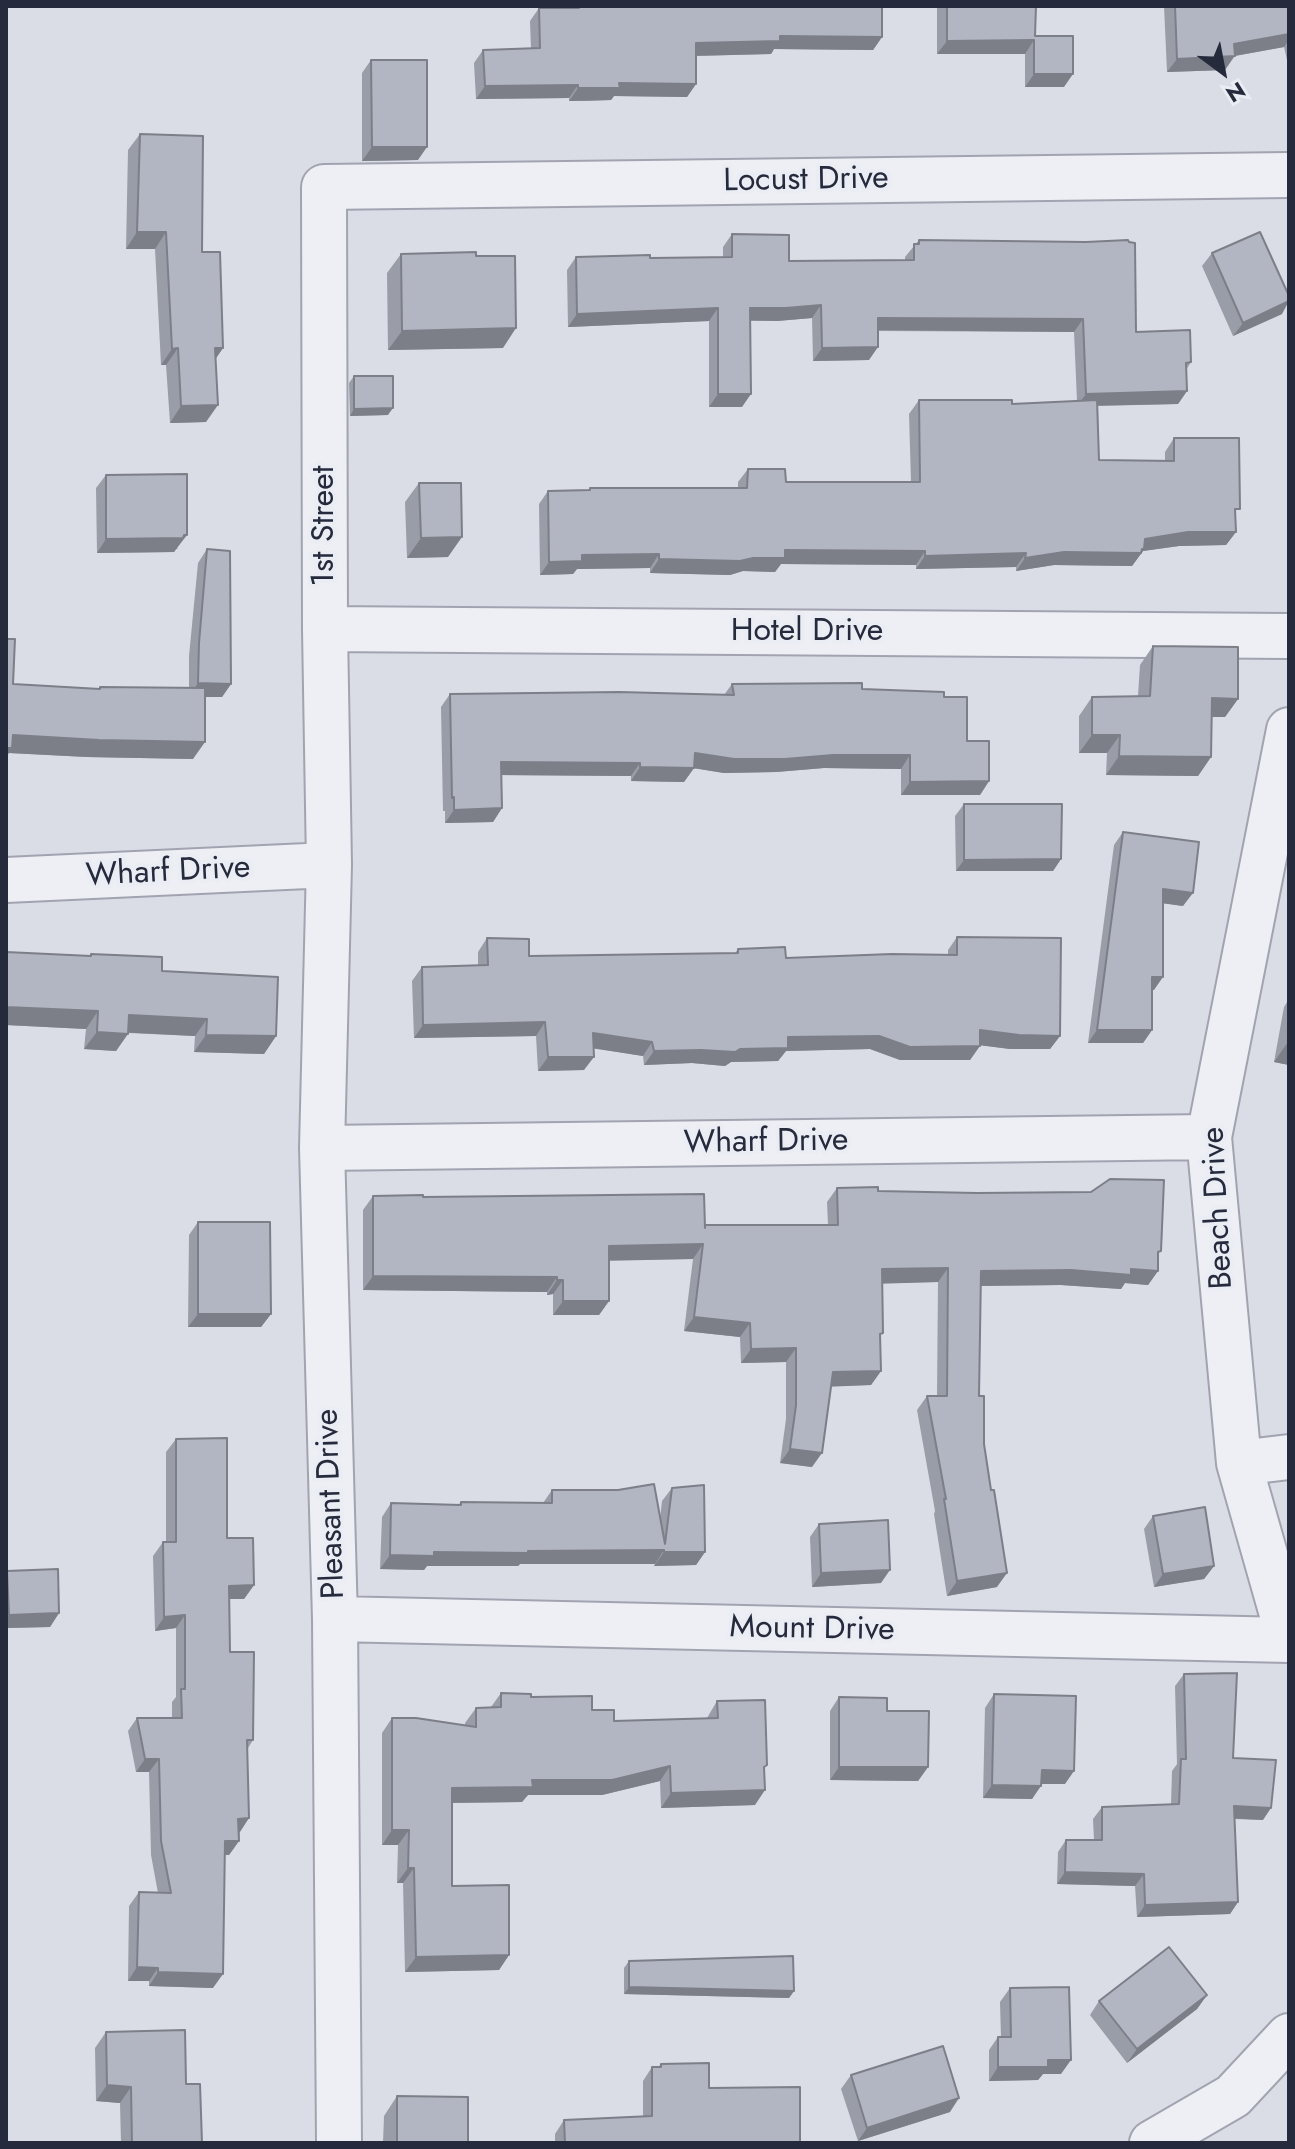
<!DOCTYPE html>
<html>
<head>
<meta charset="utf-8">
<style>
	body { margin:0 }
	#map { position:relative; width:1295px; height:2149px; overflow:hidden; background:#dbdde6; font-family:Jost,sans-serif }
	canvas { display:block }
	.frame { position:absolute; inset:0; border:8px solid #252a3c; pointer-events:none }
	.north { position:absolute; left:1183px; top:32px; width:80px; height:80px; -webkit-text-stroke:6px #eaedf4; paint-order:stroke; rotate:148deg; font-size:22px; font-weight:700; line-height:32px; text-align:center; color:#252a3c }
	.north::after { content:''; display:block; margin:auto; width:28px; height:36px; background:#252a3c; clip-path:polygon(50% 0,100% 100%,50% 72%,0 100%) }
</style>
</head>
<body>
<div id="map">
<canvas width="1295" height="2149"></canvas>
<div class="frame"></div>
<div class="north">N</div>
</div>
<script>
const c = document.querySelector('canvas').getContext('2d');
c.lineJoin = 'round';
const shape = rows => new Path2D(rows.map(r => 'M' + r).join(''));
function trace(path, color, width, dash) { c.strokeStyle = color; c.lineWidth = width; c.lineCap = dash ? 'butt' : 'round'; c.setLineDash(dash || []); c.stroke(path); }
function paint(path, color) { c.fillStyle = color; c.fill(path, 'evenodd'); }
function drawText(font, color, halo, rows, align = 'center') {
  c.font = font + ' Jost,sans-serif'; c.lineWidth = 8; c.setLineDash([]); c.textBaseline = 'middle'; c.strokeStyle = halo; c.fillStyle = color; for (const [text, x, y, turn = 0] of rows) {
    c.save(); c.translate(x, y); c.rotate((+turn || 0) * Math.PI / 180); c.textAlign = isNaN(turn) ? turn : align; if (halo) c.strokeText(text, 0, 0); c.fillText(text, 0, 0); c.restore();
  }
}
const minor = shape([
	[325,629,1289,636],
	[1289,730,1209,1137,1239,1463,1289,1639],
	[6,880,329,865],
	[322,1148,1209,1137],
	[1239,1463,1289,1457],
	[335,1619,1289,1640],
	[339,2143,335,1619,322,1148,329,865,325,629,324,187,1289,175],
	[1152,2143,1233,2096,1289,2036]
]);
trace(minor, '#a1a4b0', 48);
trace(minor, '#eeeff4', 44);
paint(shape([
	[579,6,882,37,873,50,774,49,771,54,696,56,696,84,687,97,614,96,611,100,587,101,569,101,569,98,476,99,474,63,483,50,531,48,530,21,539,8,577,8],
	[937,6,1036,6,1035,36,1064,87,1025,87,1025,54,937,54],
	[1164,6,1289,6,1289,60,1287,60,1284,47,1235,56,1225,70,1167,72],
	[371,60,418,160,362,161,362,73],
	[140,134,202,252,223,348,216,358,206,422,170,423,166,365,161,365,155,249,126,249,128,150],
	[732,234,789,261,905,260,905,257,919,240,1136,332,1191,362,1186,370,1187,391,1178,404,1098,406,1099,460,1165,461,1165,452,1174,438,1235,516,1236,532,1226,545,1179,546,1143,551,1132,566,1054,565,1016,571,1016,567,916,569,916,565,781,564,775,572,743,571,730,575,650,573,650,568,577,569,573,574,540,575,539,504,548,491,588,490,590,488,738,488,738,482,748,469,786,482,911,482,909,414,919,400,1012,404,1077,401,1074,332,878,331,869,360,813,361,812,318,777,321,751,321,742,407,709,407,709,321,568,327,567,270,576,257,723,257,723,247],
	[1212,253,1282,314,1233,336,1202,266],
	[401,254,503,348,388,350,387,273],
	[354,376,388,415,350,416,349,383],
	[106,475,178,549,176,549,174,552,97,553,96,488],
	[419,483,448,557,407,558,405,502],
	[207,549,231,684,222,697,205,697,193,759,87,757,9,753,13,684,99,689,100,687,189,688,189,656,198,563],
	[1153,646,1238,699,1225,717,1211,717,1211,757,1198,776,1106,775,1107,753,1079,753,1079,716,1092,697,1138,696,1140,665],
	[732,684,862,689,944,697,989,781,980,795,901,795,901,769,824,768,776,772,724,773,694,768,684,782,631,781,631,776,501,775,502,808,493,822,445,823,445,811,443,811,441,707,450,694,724,695],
	[964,804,1061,859,1053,871,956,871,955,816],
	[1123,832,1183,906,1163,903,1154,990,1152,990,1152,1030,1143,1043,1088,1043,1114,845],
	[957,937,1060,1036,1050,1049,1010,1049,980,1045,970,1060,900,1060,870,1049,786,1051,778,1061,731,1062,725,1066,692,1063,644,1065,643,1056,594,1048,584,1070,538,1071,536,1036,414,1038,412,981,422,967,478,966,478,952,487,938,529,956,735,953,738,949,786,958,948,955,948,950],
	[6,952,90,956,91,954,162,971,276,1036,264,1054,194,1052,195,1036,128,1033,116,1051,84,1049,86,1029,6,1025],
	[1289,999,1289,1065,1274,1062,1284,1007],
	[837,1188,878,1191,1158,1257,1158,1271,1148,1285,1125,1283,1121,1289,1061,1285,981,1286,979,1396,997,1587,947,1596,934,1514,935,1511,917,1410,927,1396,937,1396,938,1282,882,1283,880,1338,881,1371,871,1385,831,1386,812,1467,780,1463,786,1419,786,1362,741,1363,740,1337,684,1331,693,1259,609,1260,609,1301,599,1315,553,1315,553,1294,547,1295,547,1292,363,1290,363,1210,373,1196,423,1197,705,1225,828,1225,827,1202],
	[198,1222,271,1314,261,1327,188,1327,189,1235],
	[176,1439,227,1538,254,1585,244,1599,229,1599,230,1652,253,1740,248,1748,239,1841,229,1855,225,1855,213,1988,149,1986,149,1981,128,1981,129,1906,139,1892,158,1893,151,1855,149,1772,136,1772,128,1731,137,1718,172,1718,172,1702,176,1697,176,1628,155,1631,153,1556,163,1542,166,1542,166,1452],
	[672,1488,705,1552,696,1565,654,1566,655,1564,520,1564,518,1566,427,1566,424,1570,380,1569,382,1517,391,1503,458,1505,461,1502,543,1503,552,1490,660,1519,662,1501],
	[1153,1516,1214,1566,1204,1579,1154,1587,1144,1529],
	[819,1524,881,1583,812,1587,810,1537],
	[7,1571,59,1613,50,1627,6,1628,6,1573],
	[1184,1674,1233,1758,1263,1820,1234,1819,1238,1902,1230,1914,1137,1917,1135,1886,1057,1884,1058,1852,1066,1840,1094,1840,1093,1819,1102,1807,1171,1804,1172,1771,1177,1764,1175,1686],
	[501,1693,531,1697,592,1710,614,1721,707,1718,717,1701,764,1769,755,1805,661,1808,660,1781,602,1795,528,1795,522,1802,452,1803,452,1886,509,1955,499,1970,405,1972,403,1883,397,1883,398,1845,382,1845,382,1733,392,1718,465,1725,465,1723,476,1708,491,1707],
	[994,1694,1065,1784,1041,1784,1032,1799,983,1798,985,1708],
	[839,1697,887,1711,928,1767,918,1781,830,1780,830,1711],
	[629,1961,794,1991,789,1998,624,1994,624,1968],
	[1010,1988,1061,2074,1043,2074,1038,2080,989,2081,989,2050,998,2037,1001,2037,1000,2002],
	[1207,1995,1197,2009,1127,2063,1090,2015,1099,2001],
	[106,2032,186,2084,202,2143,121,2143,120,2103,96,2101,95,2048],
	[661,2064,709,2088,800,2143,555,2143,555,2134,564,2120,643,2117,643,2081,652,2067,658,2067],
	[851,2075,950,2112,858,2141,841,2089],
	[397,2096,468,2143,383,2143,384,2116]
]), '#999da7');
paint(shape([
	[6,6,195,6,193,8],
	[1289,34,1289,40,1284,47,1234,56,1225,70,1167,72,1177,59,1234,44],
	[780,36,882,37,873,50,774,49,771,54,687,56,696,43],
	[1034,40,1025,54,937,54,947,41],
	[1034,74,1073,74,1064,87,1025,87],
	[619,83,696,84,687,97,614,96,611,100,569,101,578,88],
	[578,85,569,98,476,99,485,86],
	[372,147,427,147,418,160,362,161],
	[137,232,166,232,155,249,126,249],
	[1289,301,1282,314,1233,336,1243,323],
	[821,305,812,318,777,321,741,320,750,308],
	[718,308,709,321,568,327,577,314],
	[878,318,1083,319,1074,332,869,330],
	[516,328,503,348,388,350,402,331],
	[878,347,869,360,813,361,822,348],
	[178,348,166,365,161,365,172,349],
	[215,348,223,348,212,364],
	[1187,391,1178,404,1077,406,1086,394],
	[718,394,751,394,742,407,709,407],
	[218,405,206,422,170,423,181,406],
	[393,408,388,415,350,416,354,409],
	[1188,532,1236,532,1226,545,1179,546,1143,551,1132,566,1054,565,1016,571,1025,558],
	[187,535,174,552,97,553,106,539],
	[462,537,448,557,407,558,421,538],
	[785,550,925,551,916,565,781,564,775,572,743,571,730,575,650,573,659,559],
	[1026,553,1016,567,916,569,925,556],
	[659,554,650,568,577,569,573,574,540,575,549,562,582,555],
	[198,683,231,684,222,697,189,697],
	[1212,698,1238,699,1225,717,1199,717],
	[13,735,205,742,193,759,87,757,9,753,6,757,6,745],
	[1092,735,1120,735,1107,753,1079,753],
	[695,753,833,755,910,755,901,769,824,768,776,772,724,773,686,767],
	[1119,756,1211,757,1198,776,1106,775],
	[501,762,640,763,631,776,491,775],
	[640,767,694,768,684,782,631,781],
	[989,781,980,795,901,795,910,782],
	[502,808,493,822,445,823,454,810],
	[1061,859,1053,871,956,871,964,860],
	[1163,889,1193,893,1183,906,1153,902],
	[1152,977,1163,977,1154,990,1143,990],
	[6,1007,98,1011,86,1029,6,1025],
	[129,1015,207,1019,195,1036,117,1032],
	[545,1022,536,1036,414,1038,423,1025],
	[980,1030,1060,1036,1050,1049,1010,1049,970,1044],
	[1097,1030,1152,1030,1143,1043,1088,1043],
	[97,1032,128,1034,116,1051,84,1049],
	[593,1033,652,1042,643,1056,584,1047],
	[206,1035,276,1036,264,1054,194,1052],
	[879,1036,980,1046,970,1060,900,1060,870,1049,786,1051,778,1061,731,1062,725,1066,692,1063,644,1065,654,1051,740,1049,788,1037],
	[1288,1042,1289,1042,1289,1065,1274,1062],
	[548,1057,594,1057,584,1070,538,1071],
	[703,1244,693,1259,599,1261,609,1246],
	[948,1268,938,1282,872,1284,882,1269],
	[1131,1269,1158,1271,1148,1285,1125,1283,1121,1289,1061,1285,971,1286,981,1271],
	[373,1276,557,1277,547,1292,363,1290],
	[557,1280,563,1280,553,1294,547,1295],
	[563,1301,609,1301,599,1315,553,1315],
	[198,1314,271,1314,261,1327,188,1327],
	[694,1317,750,1323,740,1337,684,1331],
	[796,1348,786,1362,741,1363,751,1349],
	[881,1371,871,1385,823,1387,833,1372],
	[790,1449,822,1453,812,1467,780,1463],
	[664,1550,655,1564,520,1564,518,1566,427,1566,424,1570,380,1569,390,1555,434,1552],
	[664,1552,705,1552,696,1565,654,1566],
	[1214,1566,1204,1579,1154,1587,1163,1574],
	[890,1570,881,1583,812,1587,821,1573],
	[1007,1573,997,1587,947,1596,957,1581],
	[254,1585,244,1599,220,1599,229,1586],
	[59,1613,50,1627,6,1628,6,1619,9,1615],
	[185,1615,176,1628,155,1631,164,1617],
	[145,1759,159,1759,149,1772,136,1772],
	[670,1766,660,1781,602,1795,528,1795,522,1802,442,1803,452,1788],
	[839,1767,928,1767,918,1781,830,1780],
	[1042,1770,1074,1771,1065,1784,1032,1784],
	[992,1785,1041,1786,1032,1799,983,1798],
	[765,1790,755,1805,661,1808,671,1793],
	[1234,1806,1271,1808,1263,1820,1225,1818],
	[249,1818,240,1832,229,1833,238,1819],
	[392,1830,409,1830,398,1845,382,1845],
	[225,1841,239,1841,229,1855,216,1855],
	[408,1868,414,1868,403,1883,397,1883],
	[1065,1872,1144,1874,1135,1886,1057,1884],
	[1238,1902,1230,1914,1137,1917,1145,1905],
	[509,1955,499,1970,405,1972,416,1957],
	[137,1967,158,1968,149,1981,128,1981],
	[158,1972,223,1974,213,1988,149,1986],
	[629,1987,794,1991,789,1998,624,1994],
	[1207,1995,1197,2009,1127,2063,1137,2049],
	[1048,2060,1071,2060,1061,2074,1043,2074,1038,2080,989,2081,998,2067],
	[107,2085,131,2087,120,2103,96,2101],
	[959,2098,950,2112,858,2141,867,2128]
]), '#7d7f88');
const building = shape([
	[579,6,882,6,882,37,780,36,780,41,696,43,696,84,619,83,620,88,578,88,578,85,485,86,483,50,540,48,539,8,579,8,579,6],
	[947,6,1036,6,1035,36,1073,36,1073,74,1034,74,1034,40,947,41,947,6],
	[1175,6,1289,6,1289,34,1234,44,1235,56,1177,59,1175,6],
	[371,60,427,60,427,147,372,147,371,60],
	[140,134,203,136,202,252,220,252,223,348,215,348,218,405,181,406,178,348,172,349,166,232,137,232,140,134],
	[1260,232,1289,296,1289,301,1243,323,1212,253,1260,232],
	[732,234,789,235,789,261,914,260,914,244,919,244,919,240,1086,242,1128,240,1129,242,1135,243,1136,332,1190,330,1191,362,1186,363,1187,391,1086,394,1083,319,878,318,878,347,822,348,821,305,786,308,750,308,751,394,718,394,718,308,577,314,576,257,650,255,650,258,732,257,732,234],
	[476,252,476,256,515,256,516,328,402,331,401,254,476,252],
	[354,376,393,376,393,408,354,409,354,376],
	[919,400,1012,400,1012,404,1097,400,1099,460,1174,461,1174,438,1239,438,1240,509,1235,509,1236,532,1188,532,1145,539,1144,549,1142,549,1141,553,1064,552,1025,558,1026,553,925,556,925,551,785,550,785,558,753,558,740,561,659,559,659,554,582,555,582,561,549,562,548,491,590,490,590,488,747,488,748,469,785,469,786,482,920,482,919,400],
	[187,474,187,535,184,535,183,538,106,539,106,475,187,474],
	[419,483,461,483,462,537,421,538,419,483],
	[207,549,230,551,231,684,198,683,199,643,207,549],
	[6,639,15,639,13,684,100,689,100,687,205,688,205,742,99,740,13,735,12,748,6,748,6,639],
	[1153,646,1238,647,1238,699,1212,698,1211,757,1119,756,1120,735,1092,735,1092,697,1150,696,1153,646],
	[862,683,862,689,944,692,944,697,967,697,967,741,989,741,989,781,910,782,910,755,833,755,785,759,734,759,695,753,694,768,640,767,640,763,501,762,502,808,454,810,454,797,452,798,450,694,619,692,734,695,732,684,862,683],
	[964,804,1062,804,1061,859,964,860,964,804],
	[1123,832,1199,842,1193,893,1163,889,1163,977,1152,977,1152,1030,1097,1030,1123,832],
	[957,937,1061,938,1060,1036,1019,1035,980,1030,980,1046,910,1047,879,1036,788,1037,788,1048,740,1049,735,1052,701,1050,654,1051,652,1042,593,1033,594,1057,548,1057,545,1022,423,1025,422,967,488,965,487,938,529,939,529,956,738,953,738,949,785,947,786,958,892,954,957,955,957,937],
	[6,952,91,956,91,954,162,957,162,971,278,977,276,1036,206,1035,207,1019,129,1015,128,1034,97,1032,98,1011,6,1007,6,952],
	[1110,1179,1164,1180,1161,1251,1158,1252,1158,1271,1131,1269,1131,1275,1071,1270,981,1271,979,1396,984,1396,984,1444,991,1490,994,1490,1007,1573,957,1581,944,1499,946,1499,927,1396,947,1396,948,1268,882,1269,883,1333,880,1334,881,1371,833,1372,822,1453,790,1449,796,1405,796,1348,751,1349,750,1323,694,1317,703,1244,609,1246,609,1301,563,1301,563,1280,557,1280,557,1277,373,1276,373,1196,423,1195,423,1197,704,1194,705,1228,705,1225,838,1225,837,1188,878,1187,878,1191,977,1193,1091,1192,1110,1179],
	[198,1222,270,1222,271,1314,198,1314,198,1222],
	[227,1438,227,1538,253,1538,254,1585,229,1586,230,1652,254,1652,253,1740,247,1740,249,1818,238,1819,239,1841,225,1841,223,1974,158,1972,158,1968,137,1967,139,1892,171,1893,161,1841,159,1759,145,1759,137,1718,182,1718,181,1689,185,1689,185,1615,164,1617,163,1542,176,1542,176,1439,227,1438],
	[654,1484,665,1544,672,1488,704,1485,705,1552,664,1552,664,1550,528,1551,528,1553,434,1552,434,1556,390,1555,391,1503,461,1505,461,1502,552,1503,552,1490,618,1490,654,1484],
	[1205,1507,1214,1566,1163,1574,1153,1516,1205,1507],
	[888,1520,890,1570,821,1573,819,1524,888,1520],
	[58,1569,59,1613,9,1615,7,1571,58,1569],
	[1237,1673,1233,1758,1276,1760,1271,1808,1234,1806,1238,1902,1145,1905,1144,1874,1065,1872,1066,1840,1102,1840,1102,1807,1179,1804,1181,1759,1186,1759,1184,1674,1237,1673],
	[501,1693,531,1694,531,1697,592,1696,592,1710,614,1710,614,1721,718,1718,717,1701,765,1700,767,1765,764,1767,765,1790,671,1793,670,1766,612,1780,532,1780,533,1787,452,1788,452,1886,509,1885,509,1955,416,1957,414,1868,408,1868,409,1830,392,1830,392,1718,416,1718,476,1727,476,1708,501,1707,501,1693],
	[994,1694,1076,1696,1074,1771,1042,1770,1041,1786,992,1785,994,1694],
	[839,1697,887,1698,887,1711,929,1711,928,1767,839,1767,839,1697],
	[1169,1947,1207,1995,1137,2049,1099,2001,1169,1947],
	[793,1956,794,1991,629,1987,629,1961,793,1956],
	[1069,1987,1071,2060,1048,2060,1048,2067,998,2067,998,2037,1011,2037,1010,1988,1069,1987],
	[185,2030,186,2084,200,2084,202,2143,132,2143,131,2087,107,2085,106,2032,185,2030],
	[943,2046,959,2098,867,2128,851,2075,943,2046],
	[709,2063,709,2088,800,2087,800,2143,565,2143,564,2120,652,2116,652,2067,661,2067,661,2064,709,2063],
	[397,2096,468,2097,468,2143,397,2143,397,2096]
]);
paint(building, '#b2b6c2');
trace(building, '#7d7f88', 2);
drawText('32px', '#252a3c', '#eaedf4', [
	["Locust Drive",806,181,-1],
	["1st Street",325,526,-90],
	["Hotel Drive",807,632],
	["Wharf Drive",168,873,-3],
	["Wharf Drive",766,1143,-1],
	["Beach Drive",1219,1208,-93],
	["Pleasant Drive",332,1504,-92],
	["Mount Drive",812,1630,1]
]);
</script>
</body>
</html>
